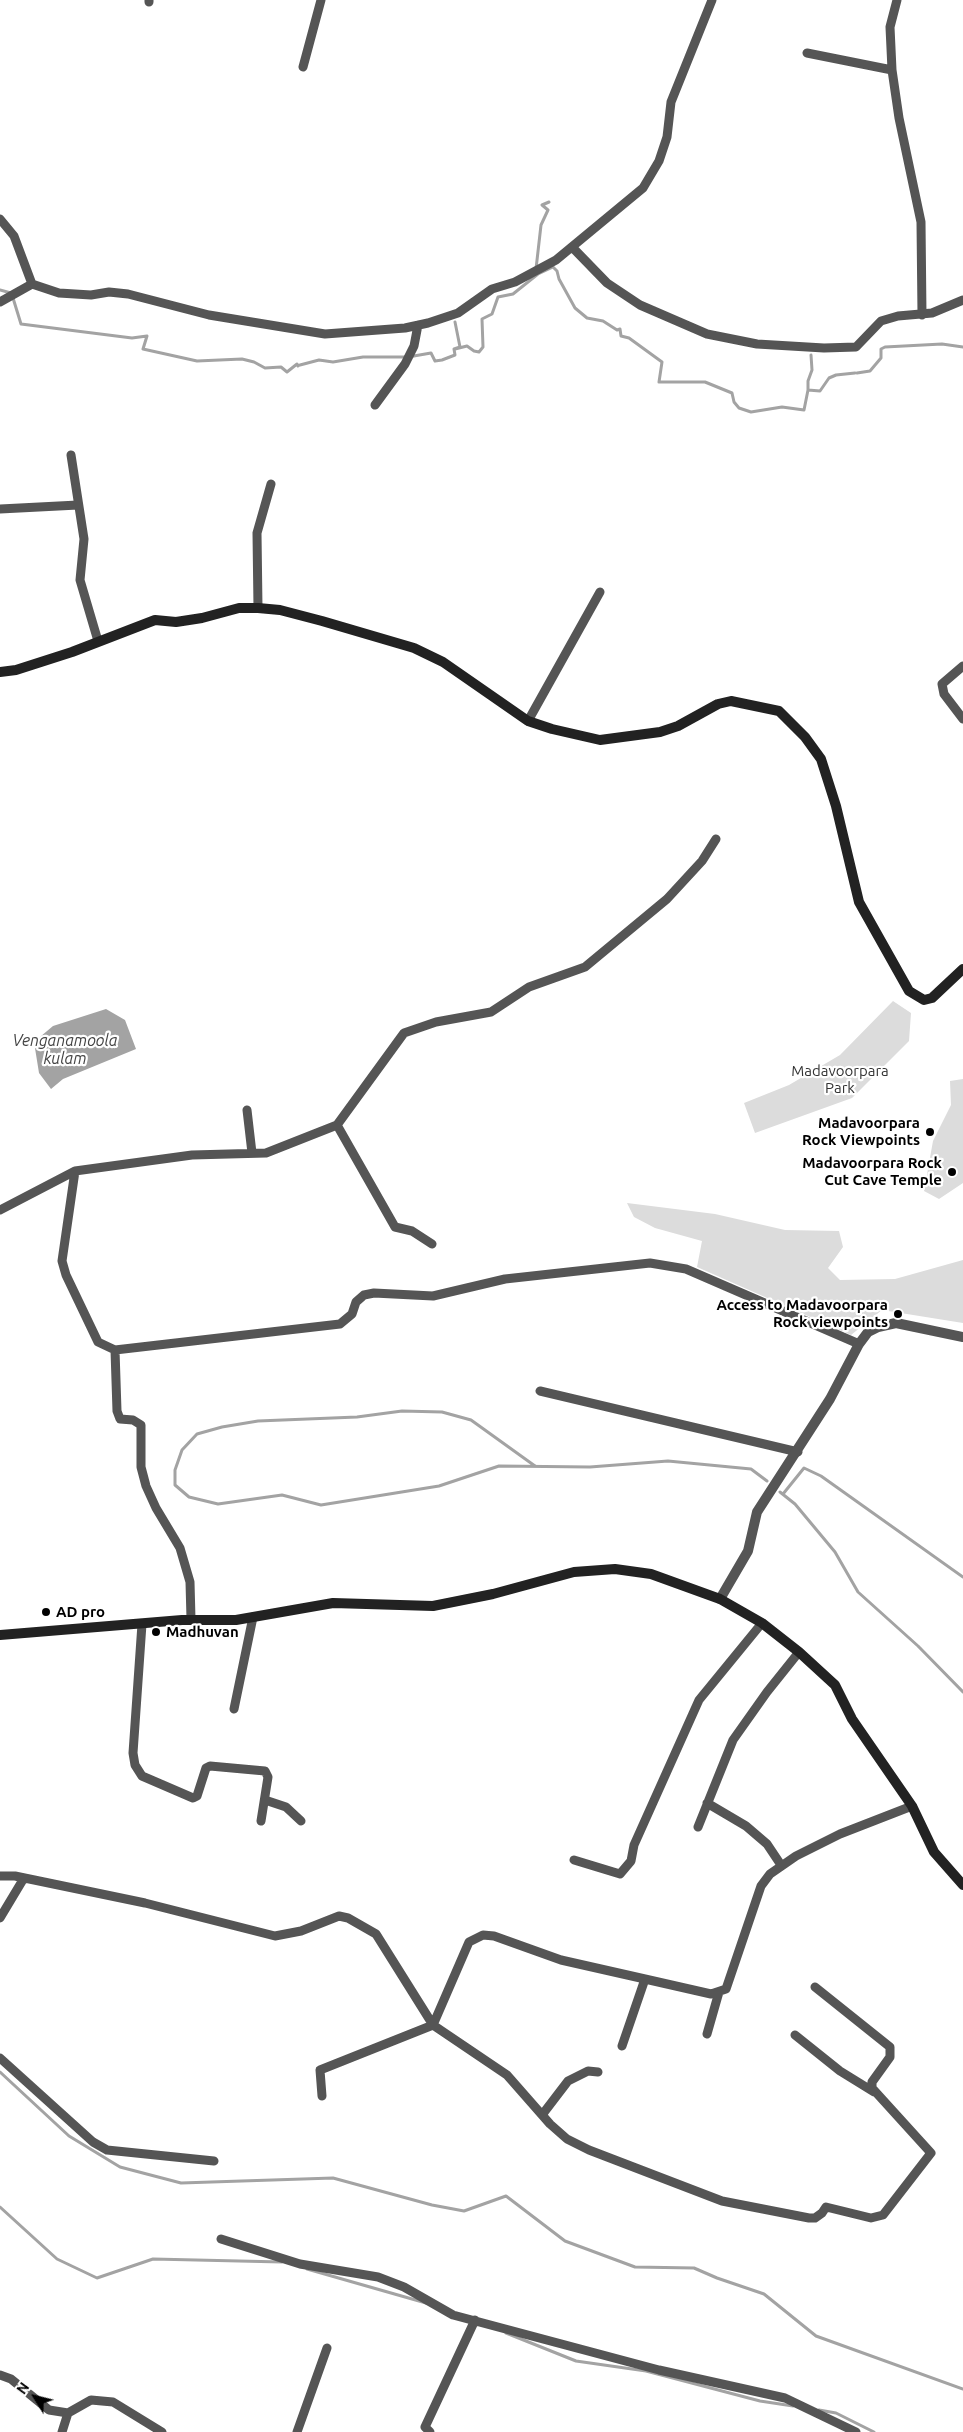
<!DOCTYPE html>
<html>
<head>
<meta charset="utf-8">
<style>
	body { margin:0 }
	#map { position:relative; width:963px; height:2432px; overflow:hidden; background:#fff; font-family:Ubuntu,sans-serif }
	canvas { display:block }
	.north { position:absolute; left:10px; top:2372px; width:50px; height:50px; -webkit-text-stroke:4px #fff; paint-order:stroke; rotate:306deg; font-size:14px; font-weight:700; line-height:20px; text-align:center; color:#000 }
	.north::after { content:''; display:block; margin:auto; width:18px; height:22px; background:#000; clip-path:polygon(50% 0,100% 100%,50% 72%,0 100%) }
</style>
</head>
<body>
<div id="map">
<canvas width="963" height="2432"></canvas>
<div class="north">N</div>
</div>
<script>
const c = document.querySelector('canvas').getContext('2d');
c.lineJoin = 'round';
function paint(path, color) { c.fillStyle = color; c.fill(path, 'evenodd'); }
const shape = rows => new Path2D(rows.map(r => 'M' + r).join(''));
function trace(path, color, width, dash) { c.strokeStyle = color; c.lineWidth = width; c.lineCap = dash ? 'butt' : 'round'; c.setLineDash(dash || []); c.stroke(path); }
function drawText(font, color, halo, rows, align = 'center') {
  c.font = font + ' Ubuntu,sans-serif'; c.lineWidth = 4.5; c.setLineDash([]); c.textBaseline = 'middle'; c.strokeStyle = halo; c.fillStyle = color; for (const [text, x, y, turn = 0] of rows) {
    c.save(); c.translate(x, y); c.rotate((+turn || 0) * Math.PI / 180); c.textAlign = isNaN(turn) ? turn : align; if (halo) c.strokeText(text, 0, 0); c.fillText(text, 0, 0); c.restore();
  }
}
paint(shape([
	[893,1001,911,1013,909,1041,852,1098,755,1133,744,1103,789,1085,840,1055],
	[963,1079,963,1183,939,1199,924,1191,933,1141,951,1105,950,1081],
	[627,1203,715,1214,785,1230,839,1231,843,1247,828,1268,840,1280,895,1279,963,1260,963,1323,882,1310,851,1335,697,1267,702,1241,655,1228,634,1217]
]), '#dcdcdc');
paint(shape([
	[106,1009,125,1020,136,1049,63,1079,51,1089,39,1073,34,1042,53,1026]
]), '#a3a3a3');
trace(shape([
	[536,269,541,225,548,210,542,205,549,202],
	[0,290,11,293],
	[13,298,21,324,132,338,147,336,143,349,197,361,242,359,254,362,265,368,281,367,287,372,297,364,298,366],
	[455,349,467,346,474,351,479,352,483,347,482,319,492,314,498,297,513,294,538,274,553,267,557,271,559,279,575,308,587,318,603,321,617,330,620,329,621,336,629,338,662,362,659,382,705,382,732,393,734,402,739,408,751,412,782,407,804,410,808,390,820,391,829,378,836,375,855,373],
	[300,365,319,360,333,362,363,357,408,357,431,353,435,361,442,360,455,355,454,349,460,347,455,322],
	[857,373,870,371,881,358,881,349,885,347,942,344,963,347],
	[808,390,808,381,812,370,811,355],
	[535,1466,471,1420,442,1412,402,1411,357,1417,258,1421,222,1427,197,1434,182,1450,175,1470,175,1485,189,1497,218,1504,282,1495,321,1505,439,1486,499,1466,590,1467,668,1461,751,1469,767,1481],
	[780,1492,795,1504,835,1552,858,1592,918,1646,963,1692],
	[783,1494,804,1468,821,1476,963,1577],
	[0,2072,69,2136,120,2167,181,2183,333,2178,432,2205,464,2211,506,2196,565,2241,635,2267,694,2268,717,2278,764,2294,816,2336,963,2389],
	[0,2207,57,2259,97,2278,153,2259,282,2262],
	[307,2269,426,2303],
	[506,2333,576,2361,646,2371,760,2401,793,2406],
	[819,2410,836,2413,874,2432]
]), '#a3a3a3', 3);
trace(shape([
	[149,0,149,2],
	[897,0,890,27,892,70,899,118,921,222,922,315],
	[807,53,892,70],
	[303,67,321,0],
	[0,219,14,236,32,284],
	[573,248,607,283,640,305,707,334,757,344,824,348,856,347,881,321,898,316,932,313,963,300],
	[0,302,32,284,59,293,91,295,109,292,128,294,209,315,325,334,405,328,428,323,458,313,492,289,515,282,556,260,643,188,659,161,667,137,671,102,712,0],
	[375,405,405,364,414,346,418,325],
	[71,455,84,539,80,580,98,641],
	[0,509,78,505],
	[258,608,257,533,271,484],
	[963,666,942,684,944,694,963,719],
	[528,721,600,592],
	[247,1110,252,1153],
	[337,1125,395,1227,412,1231,432,1244],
	[75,1171,62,1261,66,1275,98,1342,115,1350,117,1411,120,1419,133,1420,141,1425,141,1467,146,1486,156,1508,180,1548,190,1582,191,1619],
	[0,1210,75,1171,192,1155,266,1153,337,1125,404,1033,436,1022,491,1012,529,987,585,967,667,899,702,861,716,839],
	[115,1350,340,1324,352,1314,356,1302,364,1295,374,1293,433,1296,505,1279,650,1263,686,1269,859,1344],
	[540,1391,798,1452],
	[142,1624,133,1753,135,1765,142,1776,193,1798,197,1796,206,1768,210,1766,265,1771,268,1777,261,1821],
	[234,1709,253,1617],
	[265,1800,286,1807,301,1821],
	[707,1803,746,1826,767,1844,781,1865],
	[698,1827,733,1740,767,1692,799,1652],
	[574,1860,620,1874,631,1861,634,1845,699,1700,762,1623],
	[0,1876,15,1876,145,1903,275,1936,301,1931,339,1916,348,1918,376,1934,433,2025,507,2075,550,2124,567,2139,589,2150,722,2201,809,2218,815,2218,822,2213,826,2207,871,2218,883,2215,931,2153,872,2088,872,2082,890,2057,890,2047,815,1987],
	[0,1918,24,1878],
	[707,2034,719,1992],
	[795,2035,840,2071,874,2092],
	[622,2046,645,1979],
	[0,2058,93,2142,107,2150,214,2161],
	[322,2096,320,2070,433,2025,469,1942,483,1935,494,1936,561,1960,645,1979,711,1994,726,1989,761,1886,770,1874,796,1856,840,1834,912,1806],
	[542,2115,568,2081,588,2071,598,2072],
	[221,2239,300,2264,378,2277,404,2287,453,2315,659,2370,785,2398,856,2432],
	[0,2375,11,2379,49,2410,68,2413,91,2400,113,2402,162,2432],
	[62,2432,68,2413],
	[297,2432,327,2348],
	[430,2432,425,2427,475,2320]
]), '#555', 9);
trace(shape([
	[720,1599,748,1551,757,1512,830,1399,859,1344,868,1332,878,1327,896,1323,963,1337]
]), '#555', 10);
trace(shape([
	[0,672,16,670,72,652,155,620,176,622,202,618,239,608,258,608,280,610,322,621,414,648,443,662,528,721,552,729,600,740,660,732,678,726,718,704,731,701,779,711,805,737,821,759,836,806,859,902,909,991,924,1000,932,998,963,969],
	[0,1635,182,1620,236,1620,333,1603,433,1606,493,1594,574,1572,615,1569,651,1574,720,1599,762,1623,799,1652,835,1685,852,1719,912,1806,934,1852,963,1885]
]), '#222', 10);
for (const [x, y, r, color] of [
	[930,1132,5,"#000"],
	[952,1172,5,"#000"],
	[898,1314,5,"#000"],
	[46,1612,5,"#000"],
	[156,1632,5,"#000"]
]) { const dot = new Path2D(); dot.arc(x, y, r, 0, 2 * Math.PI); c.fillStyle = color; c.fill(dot); trace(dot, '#fff', 2); }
drawText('15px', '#333', '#fff', [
	["Madavoorpara",840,1071],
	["Park",840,1088]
]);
drawText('bold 15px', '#000', '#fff', [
	["Madavoorpara",920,1123],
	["Rock Viewpoints",920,1140],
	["Madavoorpara Rock",942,1163],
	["Cut Cave Temple",942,1180],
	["Access to Madavoorpara",888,1305],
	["Rock viewpoints",888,1322],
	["AD pro",56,1612,"left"],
	["Madhuvan",166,1632,"left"]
], 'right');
drawText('italic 16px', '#444', '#fff', [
	["Venganamoola",65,1041],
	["kulam",65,1059]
]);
</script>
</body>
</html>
